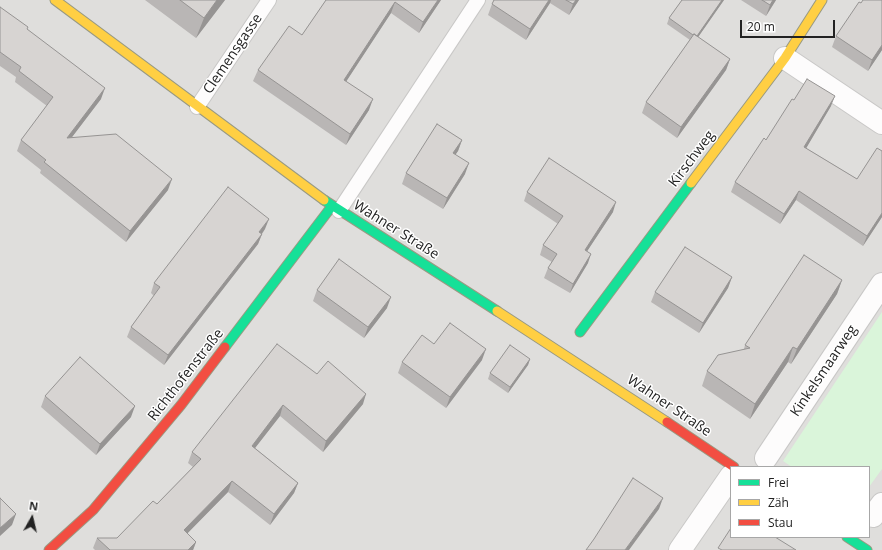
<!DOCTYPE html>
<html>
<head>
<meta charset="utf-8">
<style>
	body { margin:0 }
	#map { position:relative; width:882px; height:550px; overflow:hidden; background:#f0eeeb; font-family:"Open Sans",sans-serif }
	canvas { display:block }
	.legend { position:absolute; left:730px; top:466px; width:140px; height:72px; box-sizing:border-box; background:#fff; border:1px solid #a7a7a7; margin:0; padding:5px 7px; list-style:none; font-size:12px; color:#222 }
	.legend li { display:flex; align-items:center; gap:8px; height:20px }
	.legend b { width:20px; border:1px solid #a7a7a7 }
	.north { position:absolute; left:12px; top:498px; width:40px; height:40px; -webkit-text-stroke:3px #fff; paint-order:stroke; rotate:8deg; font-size:11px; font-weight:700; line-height:16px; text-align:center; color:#222 }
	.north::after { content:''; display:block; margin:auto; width:14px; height:18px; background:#222; clip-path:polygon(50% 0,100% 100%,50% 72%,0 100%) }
	.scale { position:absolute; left:740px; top:20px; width:95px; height:18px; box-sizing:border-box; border:2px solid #222; border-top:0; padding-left:5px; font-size:12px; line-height:14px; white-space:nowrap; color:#222; -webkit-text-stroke:3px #fff; paint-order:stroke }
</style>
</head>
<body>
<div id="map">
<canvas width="882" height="550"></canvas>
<ul class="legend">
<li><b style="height:5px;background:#16e098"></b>Frei</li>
<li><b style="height:5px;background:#ffcf43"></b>Zäh</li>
<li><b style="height:5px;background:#f24e42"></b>Stau</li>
</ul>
<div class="north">N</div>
<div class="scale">20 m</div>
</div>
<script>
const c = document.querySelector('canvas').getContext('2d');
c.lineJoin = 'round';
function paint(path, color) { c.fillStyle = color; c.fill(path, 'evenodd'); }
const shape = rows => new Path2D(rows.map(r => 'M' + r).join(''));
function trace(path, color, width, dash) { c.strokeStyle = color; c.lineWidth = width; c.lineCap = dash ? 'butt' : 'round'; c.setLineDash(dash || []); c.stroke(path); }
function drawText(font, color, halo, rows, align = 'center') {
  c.font = font + ' "Open Sans",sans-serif'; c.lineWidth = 3; c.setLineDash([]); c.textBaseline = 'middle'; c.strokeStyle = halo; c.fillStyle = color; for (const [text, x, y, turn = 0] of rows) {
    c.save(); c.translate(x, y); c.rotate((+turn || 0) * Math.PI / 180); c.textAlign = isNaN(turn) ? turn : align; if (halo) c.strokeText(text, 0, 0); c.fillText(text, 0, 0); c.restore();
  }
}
paint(shape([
	[0,0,882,0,882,550,0,550],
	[731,467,869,467,869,537,731,537]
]), '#dfdedc');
paint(shape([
	[882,312,882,469,869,487,869,467,792,467,783,461]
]), '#daf5da');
const lane = shape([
	[197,107,269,0],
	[339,211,478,0]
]);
const street = shape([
	[785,58,882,123],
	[766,458,882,284],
	[873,516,882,504],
	[680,550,731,476]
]);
const fast = shape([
	[324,200,497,311],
	[580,332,691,183],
	[225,347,332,206],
	[847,537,867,550]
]);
const slow = shape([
	[55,0,324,200],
	[691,183,785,58,822,0],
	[497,311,667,422]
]);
const jam = shape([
	[667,422,734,467],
	[49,550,93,510,181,405,225,347]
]);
trace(lane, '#c9c8c7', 16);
trace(street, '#c9c8c7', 24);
trace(fast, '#999a82', 11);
trace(slow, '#999a82', 11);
trace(jam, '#999a82', 11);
trace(lane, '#fdfcfc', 14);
trace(street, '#fdfcfc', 22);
trace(fast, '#16e098', 9);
trace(slow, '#ffcf43', 9);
trace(jam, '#f24e42', 9);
paint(shape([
	[145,0,225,0,196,38],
	[326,0,441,0,419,33,391,13,346,81,369,110,346,145,253,81,258,70,302,35],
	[494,0,579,0,569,15,550,3,526,40,488,15,492,4],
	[682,0,724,0,698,37,730,59,726,70,677,138,642,113,646,102,690,40,667,24,669,18],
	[741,0,776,0,766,16],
	[861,3,882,50,868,71,832,47,836,36],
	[0,7,27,29,101,99,71,138,168,190,126,242,40,173,41,170,17,151,21,140,47,106,15,82,16,77,0,66],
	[794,100,831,106,806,148,857,179,882,151,882,217,863,246,796,200,780,224,731,192,735,182,766,140],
	[462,140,458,151,455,155,465,174,443,209,402,184,406,173],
	[527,192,613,212,587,251,588,263,570,293,544,278,548,268,552,262,540,255,543,245,558,224,524,201],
	[265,229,262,234,258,244,164,365,127,337,131,327,154,296,151,293,154,283],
	[732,277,728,288,699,333,651,302,655,292],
	[842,280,837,294,791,364,788,362,750,419,702,386,707,371,744,349,745,345],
	[317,290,387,308,364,338,313,301],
	[434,344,482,360,446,408,398,373,402,362],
	[530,359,528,365,508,393,488,379,490,373],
	[317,374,363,404,323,452,280,416,255,448,298,483,294,493,270,525,228,492,187,533,196,542,193,550,95,550,93,548,97,538,117,538,157,504,193,467,188,463,192,452],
	[45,396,131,417,96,455,41,407]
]), '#b9b6b5');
paint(shape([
	[217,0,225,0,196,38,204,18],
	[438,0,441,0,419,33,423,22],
	[549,0,551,0,550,3,526,40,530,29],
	[576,0,579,0,569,15,573,4],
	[722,0,724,0,694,43,696,37],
	[773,0,776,0,766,16,770,5],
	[395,2,391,13,340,91,344,80],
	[882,45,882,50,868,71,872,60],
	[730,59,726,70,677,138,681,127],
	[105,88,101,99,63,149,67,138],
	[835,96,831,106,801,157,804,147],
	[373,99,369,110,346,145,350,134],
	[462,140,458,151,449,164,453,153],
	[469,163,465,174,443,209,447,198],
	[172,179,168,190,126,242,130,231],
	[799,191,796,200,780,224,784,214],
	[616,202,613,212,582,259,585,250],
	[882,213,882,217,863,246,867,236],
	[269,219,265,229,256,242,259,232],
	[262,234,258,244,164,365,168,355],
	[591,254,588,263,570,293,573,284],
	[732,277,728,288,699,333,703,323],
	[842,280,837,294,791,364,797,349],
	[391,297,387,308,364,338,368,327],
	[793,347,788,362,750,419,755,404],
	[486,349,482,360,446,408,450,397],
	[530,359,528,365,508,393,510,387],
	[366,394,363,404,323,452,326,441],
	[283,405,280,416,248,457,252,446],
	[135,406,131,417,96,455,100,444],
	[232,481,228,492,180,541,184,530],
	[298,483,294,493,270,525,274,514],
	[663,498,659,509,629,550,625,550],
	[16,514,12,525,0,536,0,528],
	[196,542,193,550,188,550]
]), '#969493');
const building = shape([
	[180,0,217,0,204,18,180,0],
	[326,0,438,0,423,22,395,2,344,80,373,99,350,134,258,70,289,26,302,35,326,0],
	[494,0,549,0,530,29,492,4,494,0],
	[566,0,576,0,573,4,566,0],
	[682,0,722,0,697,36,694,34,693,35,669,18,682,0],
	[762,0,773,0,770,5,762,0],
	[863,0,882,0,882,45,872,60,836,36,859,2,861,3,863,0],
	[0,7,28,27,27,29,105,88,67,138,116,134,172,179,130,231,44,162,46,160,21,140,53,97,19,71,21,67,0,52,0,7],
	[694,34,730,59,681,127,646,102,694,34],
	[807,79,835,96,804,147,857,179,877,148,882,151,882,213,867,236,799,191,784,214,735,182,764,138,766,140,792,99,794,100,807,79],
	[437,124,462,140,453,153,469,163,447,198,406,173,437,124],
	[549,158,616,202,585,250,591,254,573,284,548,268,557,254,543,245,563,216,527,192,549,158],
	[228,187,269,219,259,232,262,234,168,355,131,327,160,287,154,283,228,187],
	[685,247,732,277,703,323,655,292,685,247],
	[804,255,842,280,797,349,793,347,755,404,707,371,718,355,750,348,745,345,804,255],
	[339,259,391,297,368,327,317,290,339,259],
	[450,323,486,349,450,397,402,362,422,335,434,344,450,323],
	[277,344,317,374,328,361,366,394,326,441,283,405,252,446,298,483,274,514,232,481,184,530,196,542,188,550,110,550,97,538,117,538,153,501,157,504,201,459,192,452,277,344],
	[510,345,530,359,510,387,490,373,510,345],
	[80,357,135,406,100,444,45,396,80,357],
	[633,478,663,498,625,550,586,550,594,539,633,478],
	[0,498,16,514,0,528,0,498],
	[731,528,731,537,775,537,796,550,722,550,718,548,731,528]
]);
paint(building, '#d7d4d2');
trace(building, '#969493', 1);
drawText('14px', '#222', '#fff', [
	["Clemensgasse",233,54,-56],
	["Kirschweg",692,159,-53],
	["Wahner Straße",396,230,32],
	["Kinkelsmaarweg",824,371,-56],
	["Richthofenstraße",186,375,-52],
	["Wahner Straße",669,406,34]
]);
</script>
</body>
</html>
